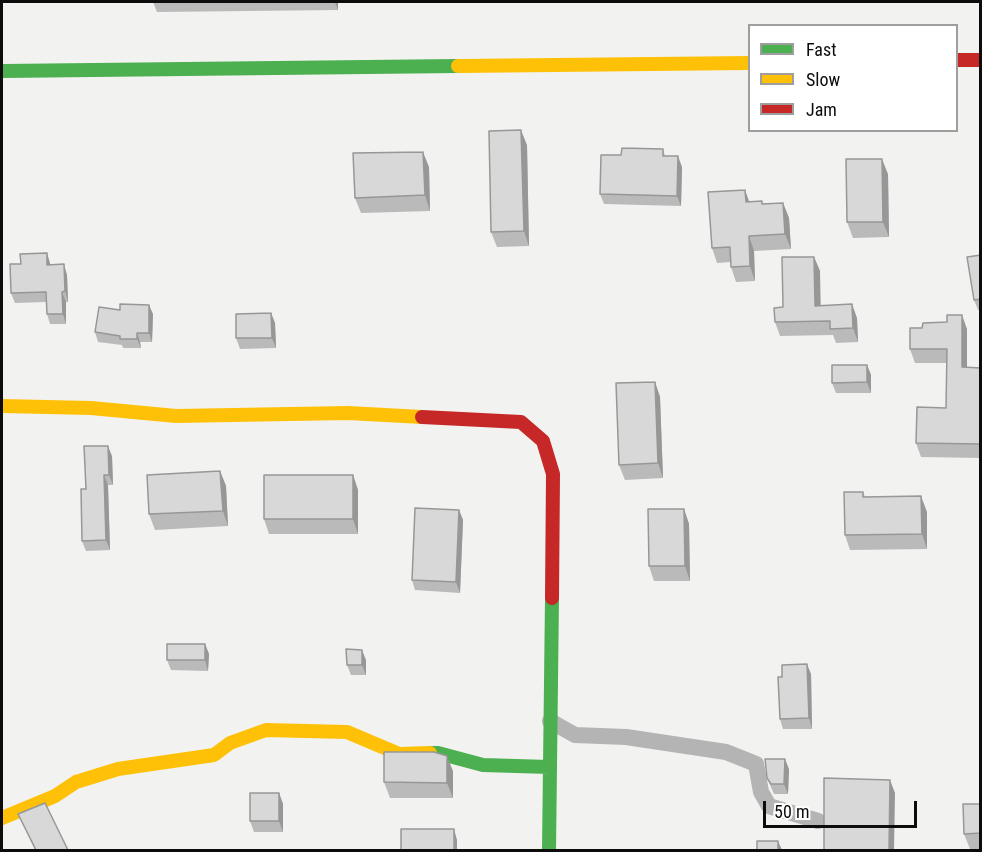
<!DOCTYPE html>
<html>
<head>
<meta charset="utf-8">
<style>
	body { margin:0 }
	#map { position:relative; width:982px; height:852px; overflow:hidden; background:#f2f3f1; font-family:"Roboto Condensed",sans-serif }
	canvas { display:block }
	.frame { position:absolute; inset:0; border:3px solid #0b0c0b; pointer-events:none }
	.legend { position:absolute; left:748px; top:24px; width:210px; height:108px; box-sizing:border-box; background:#fff; border:2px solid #9d9e9d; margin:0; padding:8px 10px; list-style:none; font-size:18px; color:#0b0c0b }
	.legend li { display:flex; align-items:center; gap:12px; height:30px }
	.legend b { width:30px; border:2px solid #9d9e9d }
	.scale { position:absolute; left:763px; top:801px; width:154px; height:27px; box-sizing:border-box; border:3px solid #0b0c0b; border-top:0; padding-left:8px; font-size:18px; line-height:21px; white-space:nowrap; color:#0b0c0b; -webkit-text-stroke:4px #fff; paint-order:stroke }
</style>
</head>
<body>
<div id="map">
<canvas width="982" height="852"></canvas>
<div class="frame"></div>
<ul class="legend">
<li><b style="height:8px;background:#4caf50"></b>Fast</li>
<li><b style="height:8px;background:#ffc107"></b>Slow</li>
<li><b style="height:8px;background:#c62828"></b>Jam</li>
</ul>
<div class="scale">50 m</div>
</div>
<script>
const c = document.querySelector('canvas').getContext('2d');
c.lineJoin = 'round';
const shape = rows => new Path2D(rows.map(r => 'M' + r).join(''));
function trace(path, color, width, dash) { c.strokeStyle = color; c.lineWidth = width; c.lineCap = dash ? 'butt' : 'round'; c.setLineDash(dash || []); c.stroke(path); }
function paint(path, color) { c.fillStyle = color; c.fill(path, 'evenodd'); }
trace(shape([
	[550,721,575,735,626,737,726,752,756,764,761,792,769,806,818,821]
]), '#b4b4b4', 16);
trace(shape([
	[2,71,458,66],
	[430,753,438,753,483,765,549,767],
	[549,850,552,598]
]), '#4caf50', 14);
trace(shape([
	[458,66,750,63],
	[2,406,91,408,176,416,348,413,422,417],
	[2,818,55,796,76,782,118,769,214,755,230,743,266,730,347,732,399,754,430,753]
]), '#ffc107', 14);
trace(shape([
	[956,60,980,60],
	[422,417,521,422,543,441,553,474,552,598]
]), '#c62828', 14);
paint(shape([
	[153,2,338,2,338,10,157,12],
	[527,145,529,246,497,247,491,232],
	[663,149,665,156,682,167,681,206,604,204,600,194,621,155],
	[429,167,430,211,361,213,355,198],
	[888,174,889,237,853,238,847,222],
	[745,190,749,202,763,204,783,203,789,218,791,249,754,251,755,281,736,282,731,267,731,262,717,263,712,248],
	[981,255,981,310,978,310,974,300],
	[814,257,820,271,820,305,857,318,858,342,836,343,833,335,780,336,775,322],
	[50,263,50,265,67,275,68,302,66,302,66,324,50,324,47,314,46,302,15,303,11,293],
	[271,313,275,323,276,348,240,349,236,338],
	[153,314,152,342,140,342,141,348,123,348,122,345,98,342,95,332],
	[967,329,967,367,981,368,981,458,921,457,916,443,946,408,946,363,915,363,910,349],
	[867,365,871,375,871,393,836,393,832,383],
	[655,382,660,397,663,478,625,480,619,465],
	[112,456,113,485,108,485,110,550,86,551,82,541,86,489],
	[220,471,226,486,228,526,155,530,149,514],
	[353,475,358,490,358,534,269,534,264,519],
	[863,492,865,497,927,512,927,549,850,550,845,535],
	[684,509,689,524,690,581,654,581,649,566],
	[459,510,463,520,460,593,415,590,412,580],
	[205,644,209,654,208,671,171,670,167,660],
	[366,660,366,675,351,675,347,665],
	[811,674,812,729,783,729,780,719,782,677],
	[789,769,788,794,774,794,767,778],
	[453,771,453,798,390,798,384,782],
	[279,793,283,804,283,832,254,832,250,821],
	[981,804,981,849,970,849,964,834],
	[18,814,68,850,35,850]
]), '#b9bab9');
paint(shape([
	[335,2,338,2,338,10],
	[521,130,527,145,529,246,524,231],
	[423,152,429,167,430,211,425,195],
	[678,156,682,167,681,206,677,196],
	[882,159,888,174,889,237,883,222],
	[745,190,750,204,746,202],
	[783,203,789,218,791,249,785,234],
	[749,236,754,251,755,281,750,266],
	[47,253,50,263,51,275,47,265],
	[814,257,820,271,821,320,815,306],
	[64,264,67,275,68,302,65,291],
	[62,292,66,302,66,324,63,314],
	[852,304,857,318,858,342,853,328],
	[149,305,153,314,152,342,149,333],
	[271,313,275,323,276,348,272,338],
	[962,315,967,329,967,381,962,367],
	[137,333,140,342,141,348,137,339],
	[867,365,871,375,871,393,867,382],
	[655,382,660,397,663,478,658,463],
	[108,446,112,456,113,485,109,475],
	[220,471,226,486,228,526,223,511],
	[104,475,108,485,110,550,106,540],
	[353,475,358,490,358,534,353,519],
	[921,496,927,512,927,549,922,534],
	[684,509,689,524,690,581,685,566],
	[459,510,463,520,460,593,456,582],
	[205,644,209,654,208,671,205,660],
	[362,650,366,660,366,675,362,665],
	[807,664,811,674,812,729,809,718],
	[447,756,453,771,453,798,447,783],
	[785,759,789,769,788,794,784,784],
	[890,780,895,793,894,850,889,850],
	[279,793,283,804,283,832,279,821],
	[454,829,457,840,457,850,454,850],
	[778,841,782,850,778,850]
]), '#969796');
const building = shape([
	[521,130,524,231,491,232,489,131,521,130],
	[622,148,663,149,663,156,678,156,677,196,600,194,601,155,621,155,622,148],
	[423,152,425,195,355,198,353,153,423,152],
	[846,159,882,159,883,222,847,222,846,159],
	[745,190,746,202,762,201,762,204,783,203,785,234,749,236,750,266,731,267,730,247,712,248,708,192,745,190],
	[47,253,47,265,64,264,65,291,62,292,63,314,47,314,46,292,11,293,10,264,21,264,20,254,47,253],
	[981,255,981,299,974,300,967,257,981,255],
	[782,257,814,257,815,306,852,304,853,328,830,329,830,321,775,322,774,308,783,307,782,257],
	[120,304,149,305,149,333,137,333,137,339,120,339,120,336,95,332,99,307,120,310,120,304],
	[271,313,272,338,236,338,236,314,271,313],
	[947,315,962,315,962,367,981,368,981,444,916,443,917,407,946,408,947,349,910,349,910,328,922,328,923,323,947,322,947,315],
	[832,365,867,365,867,382,832,383,832,365],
	[655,382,658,463,619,465,616,383,655,382],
	[84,446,108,446,109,475,104,475,106,540,82,541,81,489,86,489,84,446],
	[220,471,223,511,149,514,147,475,220,471],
	[264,475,353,475,353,519,264,519,264,475],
	[844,492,863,492,863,497,921,496,922,534,845,535,844,492],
	[415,508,459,510,456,582,412,580,415,508],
	[648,509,684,509,685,566,649,566,648,509],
	[167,644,205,644,205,660,167,660,167,644],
	[346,649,362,650,362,665,347,665,346,649],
	[807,664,809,718,780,719,778,677,782,677,782,665,807,664],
	[384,752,434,752,447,756,447,783,384,782,384,752],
	[765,759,785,759,784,784,771,784,767,778,765,759],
	[824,778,890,780,889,850,824,850,824,778],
	[250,793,279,793,279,821,250,821,250,793],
	[45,803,68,850,36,850,18,814,45,803],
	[963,804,981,804,981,833,964,834,963,804],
	[401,829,454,829,454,850,401,850,401,829],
	[757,841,778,841,778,850,757,850,757,841]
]);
paint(building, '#d7d8d7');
trace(building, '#969796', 1.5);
</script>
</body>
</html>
